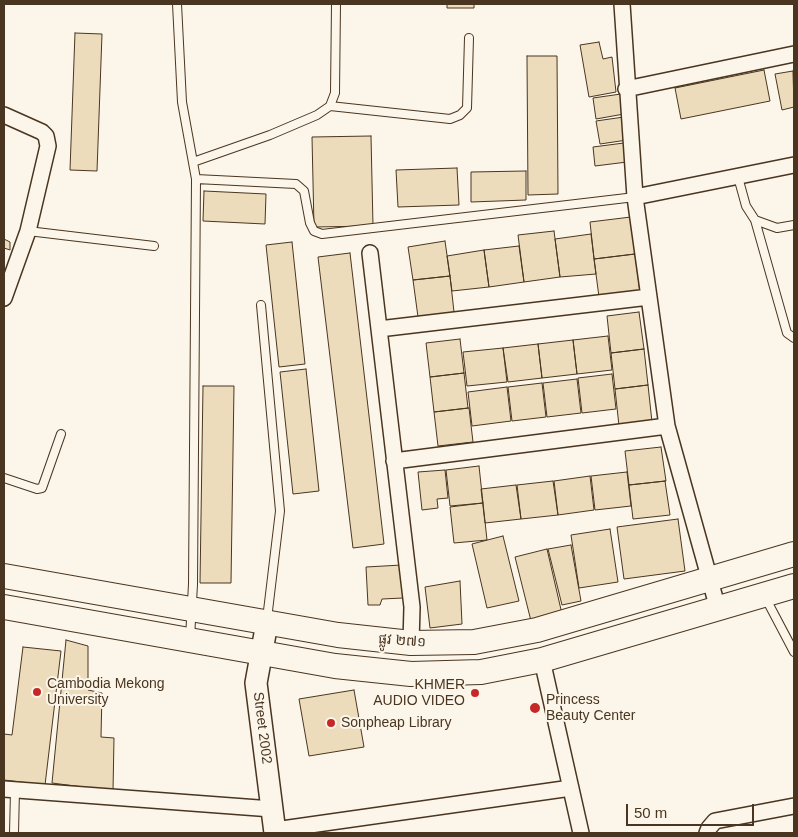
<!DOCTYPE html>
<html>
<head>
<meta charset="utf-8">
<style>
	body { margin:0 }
	#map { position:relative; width:798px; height:837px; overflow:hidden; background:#fbf6e9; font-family:Helvetica,sans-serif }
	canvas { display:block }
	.frame { position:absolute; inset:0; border:5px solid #4a3520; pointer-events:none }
	.scale { position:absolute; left:626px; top:804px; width:128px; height:22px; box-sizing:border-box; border:2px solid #4a3520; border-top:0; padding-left:6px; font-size:15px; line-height:18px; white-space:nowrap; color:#4a3520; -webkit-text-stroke:4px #fbf6e9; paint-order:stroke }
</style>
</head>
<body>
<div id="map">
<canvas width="798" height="837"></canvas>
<div class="frame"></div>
<div class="scale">50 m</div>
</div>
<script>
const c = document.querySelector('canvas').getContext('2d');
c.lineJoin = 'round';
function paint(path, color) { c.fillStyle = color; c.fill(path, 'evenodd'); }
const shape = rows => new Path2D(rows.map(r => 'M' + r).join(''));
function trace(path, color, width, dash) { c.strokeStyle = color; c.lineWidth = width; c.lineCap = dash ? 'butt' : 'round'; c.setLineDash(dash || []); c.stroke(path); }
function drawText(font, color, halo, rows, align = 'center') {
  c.font = font + ' Helvetica,"Noto Sans Khmer",sans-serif'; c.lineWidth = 4; c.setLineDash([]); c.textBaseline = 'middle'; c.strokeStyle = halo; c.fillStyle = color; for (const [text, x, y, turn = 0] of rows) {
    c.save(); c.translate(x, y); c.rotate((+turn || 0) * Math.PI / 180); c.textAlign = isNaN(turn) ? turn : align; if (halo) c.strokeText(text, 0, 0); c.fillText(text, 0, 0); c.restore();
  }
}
const building = shape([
	[444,4,474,4,474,8,447,8,447,4,444,4],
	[75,33,102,34,97,171,70,170,75,33],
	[599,42,603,59,612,57,616,92,589,97,580,45,599,42],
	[527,56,557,56,558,194,528,195,527,56],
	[764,70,770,101,681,119,675,88,764,70],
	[793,71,794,107,782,110,775,74,793,71],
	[621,94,624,114,596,119,593,98,621,94],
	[624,117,627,140,600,144,596,121,624,117],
	[371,136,373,226,314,227,312,137,371,136],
	[624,143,627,162,595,166,593,147,624,143],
	[457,168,459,205,398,207,396,170,457,168],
	[526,171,526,200,471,202,471,172,526,171],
	[204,191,266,194,265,224,203,221,204,191],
	[631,217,635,254,594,259,590,222,631,217],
	[554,231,560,277,524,282,518,235,554,231],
	[591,234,596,274,560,277,555,239,591,234],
	[4,239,10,242,10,250,4,248,4,239],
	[445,241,450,276,413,280,408,247,445,241],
	[292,242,305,364,279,367,266,245,292,242],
	[519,246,524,282,489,287,484,250,519,246],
	[484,250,489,287,452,291,447,256,484,250],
	[350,253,384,544,353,548,318,257,350,253],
	[635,254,640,292,599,297,594,259,635,254],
	[450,276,454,312,418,317,413,280,450,276],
	[639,312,644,349,611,353,607,316,639,312],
	[608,336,612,370,577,374,573,340,608,336],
	[460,339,464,373,430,377,426,343,460,339],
	[573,340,577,374,542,378,538,344,573,340],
	[538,344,542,378,508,382,503,348,538,344],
	[503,348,507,382,467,386,463,352,503,348],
	[644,349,648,385,615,389,611,353,644,349],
	[306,369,319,491,293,494,280,372,306,369],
	[464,373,468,408,434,412,430,377,464,373],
	[612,374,616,409,582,413,578,378,612,374],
	[577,379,581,413,547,417,543,383,577,379],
	[542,383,546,417,512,421,508,387,542,383],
	[648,385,652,422,619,426,615,389,648,385],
	[203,386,234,386,231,583,200,583,203,386],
	[507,387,511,421,472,426,468,392,507,387],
	[469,408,473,442,438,446,434,412,469,408],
	[661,447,666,481,629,485,625,451,661,447],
	[479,466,483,503,450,506,446,470,479,466],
	[445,470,448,498,437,499,438,508,422,510,418,472,445,470],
	[627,472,631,506,595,510,591,476,627,472],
	[590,476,594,510,558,515,554,481,590,476],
	[553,481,558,515,521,519,517,485,553,481],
	[665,481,670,515,633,519,629,485,665,481],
	[516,485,521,519,485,523,481,489,516,485],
	[483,503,487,540,454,543,450,507,483,503],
	[678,519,685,571,624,579,617,527,678,519],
	[610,529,618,582,579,588,571,535,610,529],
	[503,536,519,601,487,608,472,544,503,536],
	[571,545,581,601,562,605,548,549,571,545],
	[547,549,562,614,531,621,515,557,547,549],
	[402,565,403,598,382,599,380,605,368,605,366,567,402,565],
	[460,581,462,624,430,628,425,587,460,581],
	[66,640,88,646,88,690,102,693,101,737,114,738,113,791,52,783,66,640],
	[23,647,61,651,45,785,4,780,4,734,12,735,23,647],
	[354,690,364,747,309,756,299,699,354,690]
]);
paint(building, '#ecdcbc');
trace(building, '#4a3520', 1);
const lane = shape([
	[177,4,182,102,196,179,193,584,190,638],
	[330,106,450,119,460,115,467,108,469,38],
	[193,162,270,135,317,115,330,106,335,93,336,4],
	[738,177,746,206,755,220,777,228,794,225],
	[196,179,296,184,304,191,310,223,314,231,322,234,635,197],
	[755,220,787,333,794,338],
	[28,231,154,246],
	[261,305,280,511,267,619],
	[4,478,37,489,42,488,61,434],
	[765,597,794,652],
	[14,833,15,790]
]);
const street = shape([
	[622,4,635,197,667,426,718,609],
	[626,89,794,54],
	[4,115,42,132,46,136,48,146,28,231,4,298],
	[635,197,794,165],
	[370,253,412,607,411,643],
	[379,329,649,297],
	[394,461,667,426],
	[542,660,581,833],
	[4,789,272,809],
	[275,830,571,788],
	[707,833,709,828,715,821,794,806]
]);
const secondary = shape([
	[267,623,256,683,275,833]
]);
const primary = shape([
	[4,576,338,635,411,643,474,642,537,630,794,554],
	[4,607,335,666,411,674,481,672,542,660,794,586]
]);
trace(lane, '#4a3520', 10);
trace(street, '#4a3520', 18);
trace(secondary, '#4a3520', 24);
trace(primary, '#4a3520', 26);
trace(lane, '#fbf6e9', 8);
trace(street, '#fbf6e9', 15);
trace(secondary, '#fbf6e9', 21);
trace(primary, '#fbf6e9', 24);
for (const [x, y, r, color] of [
	[37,692,5,"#c62828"],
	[475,693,5,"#c62828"],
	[535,708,6,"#c62828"],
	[331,723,5,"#c62828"]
]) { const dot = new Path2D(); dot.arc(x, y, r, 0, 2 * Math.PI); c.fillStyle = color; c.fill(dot); trace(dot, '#fbf6e9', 2); }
drawText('14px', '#4a3520', '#fbf6e9', [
	["ផ្លូវ ២៧១",402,641,4],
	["Street 2002",262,728,83]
]);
drawText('14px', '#4a3520', '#fbf6e9', [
	["Cambodia Mekong",47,684],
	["University",47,700],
	["KHMER",465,685,"right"],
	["AUDIO VIDEO",465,701,"right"],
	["Princess",546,700],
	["Beauty Center",546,716],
	["Sonpheap Library",341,723]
], 'left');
</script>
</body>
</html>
